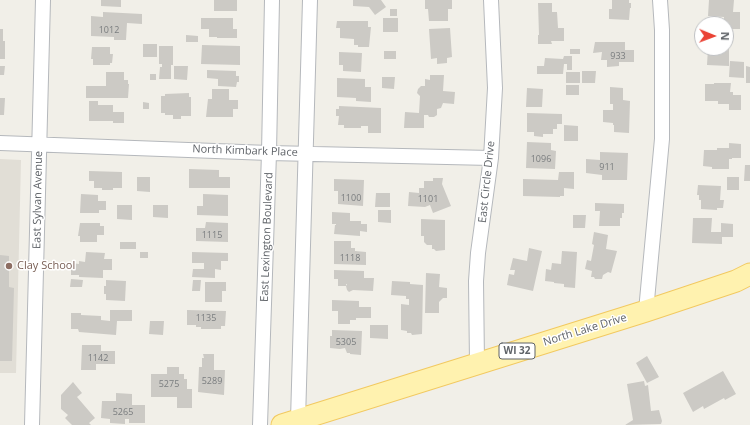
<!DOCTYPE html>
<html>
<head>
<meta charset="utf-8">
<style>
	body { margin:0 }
	#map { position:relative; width:750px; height:425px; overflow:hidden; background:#f1efe8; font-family:"Open Sans",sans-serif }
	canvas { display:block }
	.north { position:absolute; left:694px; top:16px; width:40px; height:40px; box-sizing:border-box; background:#fff; border:1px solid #bfc1c3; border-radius:50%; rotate:91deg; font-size:11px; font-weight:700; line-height:16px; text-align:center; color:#5f6368 }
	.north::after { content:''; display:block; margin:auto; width:14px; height:18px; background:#ea4335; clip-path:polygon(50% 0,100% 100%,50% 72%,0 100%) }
</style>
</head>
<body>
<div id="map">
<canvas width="750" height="425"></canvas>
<div class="north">N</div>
</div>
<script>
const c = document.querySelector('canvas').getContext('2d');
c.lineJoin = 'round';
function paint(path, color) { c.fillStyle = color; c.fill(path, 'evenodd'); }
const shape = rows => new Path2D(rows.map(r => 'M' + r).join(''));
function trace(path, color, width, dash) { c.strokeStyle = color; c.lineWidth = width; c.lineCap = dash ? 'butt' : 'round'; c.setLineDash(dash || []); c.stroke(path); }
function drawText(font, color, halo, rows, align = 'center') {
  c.font = font + ' "Open Sans",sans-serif'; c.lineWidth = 3; c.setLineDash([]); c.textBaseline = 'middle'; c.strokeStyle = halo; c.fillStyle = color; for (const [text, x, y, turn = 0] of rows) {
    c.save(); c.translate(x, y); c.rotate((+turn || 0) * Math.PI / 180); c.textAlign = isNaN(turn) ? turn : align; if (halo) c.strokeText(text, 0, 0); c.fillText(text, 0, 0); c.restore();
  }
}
paint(shape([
	[0,159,21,160,16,373,0,373]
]), '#e1ded6');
paint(shape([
	[101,0,121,0,121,7,101,6],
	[214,0,237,0,237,11,214,11],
	[353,0,381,0,386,7,375,15,369,7,353,6],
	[425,0,452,0,452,9,448,9,448,21,429,21,428,9,425,9],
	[612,0,629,0,629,3,631,3,631,8,630,8,629,20,609,19,609,9,612,9],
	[709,0,734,0,733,12,740,12,740,29,726,29,726,24,724,24,724,17,708,16],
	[538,3,552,3,552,12,557,12,558,28,564,28,564,41,551,41,552,44,538,44,538,35,539,35],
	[390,9,397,9,397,16,390,16],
	[103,12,142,14,142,24,127,23,126,40,114,40,114,37,91,36,91,16,103,17],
	[201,18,233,18,233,29,237,29,237,38,217,38,217,37,209,37,209,29,201,29],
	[383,18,398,18,398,32,383,32],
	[337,21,368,21,368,27,371,27,369,47,358,47,358,45,354,45,354,39,340,38,340,28,336,28],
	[450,28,452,57,447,58,447,63,437,64,437,58,431,59,429,29],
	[0,29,3,29,3,41,5,41,5,59,0,59],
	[726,32,729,32,729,66,707,65,708,48,726,48],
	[186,35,198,36,198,42,186,42],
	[595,42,625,42,625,50,634,50,634,62,619,62,619,66,607,67,607,60,601,60,602,52,593,53],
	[143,44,157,44,157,57,143,57],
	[202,45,240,46,240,65,201,64],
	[159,46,173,46,173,65,171,65,171,79,159,79,160,67,162,67,162,64,159,64],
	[92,47,110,47,110,54,113,54,112,63,110,63,110,65,93,65,93,59,91,59],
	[570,49,580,49,580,54,570,54],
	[384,51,396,51,396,59,384,59],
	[339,52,362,53,361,72,343,71,343,65,339,65],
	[564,56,572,56,572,70,567,70,567,64,564,64,563,74,537,74,537,66,544,66,545,58,563,59],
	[730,61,744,62,744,78,729,77],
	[0,66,5,66,4,75,0,75],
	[174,66,188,66,187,80,174,79],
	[746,66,750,67,750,83,746,83],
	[207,70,236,71,236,76,239,76,239,82,237,82,236,87,218,86,218,79,207,78],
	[582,71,596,71,595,83,582,83],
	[106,72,124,72,124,80,128,80,128,84,129,84,128,98,86,98,86,86,106,86],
	[566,72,580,72,580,83,566,83],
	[150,74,156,74,156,80,150,80],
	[430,75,444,75,443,91,455,92,454,104,443,103,441,108,437,109,437,115,434,117,429,117,428,115,424,115,424,128,404,128,405,112,419,113,420,96,417,93,418,89,421,86,425,86,425,79,430,80],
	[382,77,395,77,394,89,382,88],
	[337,78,365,79,365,87,371,87,371,102,356,101,356,98,337,97],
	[714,83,731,83,730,92,733,92,733,95,741,95,741,110,729,110,729,104,718,104,718,101,705,101,705,84,714,84],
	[566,85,579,85,579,95,566,95],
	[610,87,623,88,623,100,630,101,629,133,614,132,614,125,613,125,613,123,603,122,603,110,613,110,613,104,610,104],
	[527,88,543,89,542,107,526,107],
	[212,89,229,89,229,100,238,100,238,109,233,109,233,117,206,117,208,99,212,99],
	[189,93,189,97,191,97,191,116,181,116,181,119,173,119,173,115,165,115,165,113,161,113,161,96,165,96,165,94],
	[0,98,5,98,4,115,0,115],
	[89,101,98,101,98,105,113,105,113,112,124,112,124,123,113,123,113,121,89,121],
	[143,102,149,103,149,109,143,109],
	[339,106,381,108,381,133,368,133,368,126,361,126,361,128,344,128,344,125,338,125,339,116,336,116,336,109,339,109],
	[527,113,562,114,562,124,557,124,557,129,553,129,553,134,543,134,543,137,534,136,534,132,527,132],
	[564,125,578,126,578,141,564,141],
	[527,142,551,143,551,150,556,151,555,169,526,168],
	[729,143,741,144,741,158,732,158,732,159,729,159,729,169,712,169,712,167,703,166,704,150,717,150,717,148,729,148],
	[600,152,628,153,627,180,602,180,602,175,586,173,586,159,600,160],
	[745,165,750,165,750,181,744,181],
	[189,169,219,170,219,177,230,177,230,188,189,188],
	[89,171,122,172,122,188,113,188,113,190,102,190,102,188,94,188,94,181,89,181],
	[559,172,574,172,574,189,564,188,564,196,560,196,560,197,523,196,523,179,558,180],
	[137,177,150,177,150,192,137,191],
	[727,177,739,177,739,190,727,190],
	[433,178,443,178,442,184,451,206,433,213,430,205,425,207,408,206,409,192,419,193,419,188,424,188,424,181,433,181],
	[334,179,364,180,363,206,338,204,338,191,334,191],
	[698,185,721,186,720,200,724,200,723,208,717,208,717,210,701,209,701,200,699,200,699,195,697,195],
	[376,193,390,193,390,207,375,207],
	[81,194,98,195,98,201,106,201,106,210,99,210,99,213,80,213],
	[203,194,228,195,228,216,197,215,197,206,203,206],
	[595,203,624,204,624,213,622,213,622,218,620,218,620,226,599,226,600,211,595,211],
	[117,205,132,205,132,220,117,219],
	[153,205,168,205,168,218,153,217],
	[378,210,391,210,391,223,378,222],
	[332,212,350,213,350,221,361,221,361,224,367,224,367,232,360,231,360,236,334,234,335,225,336,225,336,224,332,224],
	[573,215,586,215,585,228,573,228],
	[693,218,712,218,711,232,721,232,721,223,733,224,733,237,722,237,722,244,692,243],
	[421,219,445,220,445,250,436,251,434,249,432,249,432,245,427,245,424,242,424,236,421,236],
	[206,222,228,223,228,242,196,241,196,228,205,228],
	[80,223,100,223,100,226,104,226,104,235,97,235,97,242,80,242,80,236,78,236],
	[594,232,608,235,606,249,617,251,611,273,608,272,603,275,602,279,595,279,594,277,591,277,592,271,585,269,587,260,591,261,594,245,592,244],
	[334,241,351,241,351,248,355,248,355,251,366,252,366,265,334,264],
	[120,242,136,242,136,249,120,249],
	[529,248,542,251,533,291,507,285,509,274,514,275,515,270,510,270,513,258,527,261],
	[562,251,577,252,575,288,564,287,564,284,554,283,554,282,545,281,546,269,551,270,552,263,561,264],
	[86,252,105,253,104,259,112,259,112,270,103,270,103,278,79,277,79,275,71,275,71,263,79,264,79,261,85,262],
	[140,252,148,252,148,258,140,258],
	[192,252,228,253,228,261,221,261,221,270,215,269,215,278,192,277,193,269,204,269,204,263,192,263],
	[0,255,9,256,9,287,14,288,12,361,0,361],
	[334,270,364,271,364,278,374,278,373,291,353,290,349,292,347,290,346,286,347,284,346,284,346,286,338,286,338,279,334,279],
	[426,273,440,274,439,287,447,288,447,298,443,298,439,302,439,313,425,313],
	[71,279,83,280,82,287,70,287],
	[106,280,126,281,125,301,106,300,106,294,104,294,104,286,106,286],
	[193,280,201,280,200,291,192,291],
	[392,281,410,282,410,284,423,285,422,334,412,335,411,333,407,333,407,331,401,330,401,304,409,305,409,299,406,299,406,296,391,295],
	[205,282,226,282,226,291,222,291,222,302,205,302],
	[332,300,359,301,359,307,371,307,371,318,356,318,356,320,350,320,350,324,338,324,338,311,332,311],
	[110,310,132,310,132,321,117,321,116,335,79,332,78,329,71,329,71,313,81,313,81,315,101,316,101,320,110,321],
	[187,310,226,311,225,326,221,326,221,329,201,329,201,327,196,327,196,325,187,325],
	[150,321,164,321,163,335,149,334],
	[370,325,388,325,388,339,370,338],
	[332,330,362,331,361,355,350,354,350,353,347,353,345,348,340,349,330,348,330,336,332,336],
	[82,345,101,345,101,351,115,351,115,364,96,364,96,370,81,370],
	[203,354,214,354,214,370,225,370,224,395,198,392,199,367,202,367,202,358,204,358],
	[647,356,659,377,647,383,636,363],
	[167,367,179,367,179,374,184,374,184,379,187,379,187,389,192,389,192,408,177,408,177,397,151,397,151,374,167,374],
	[723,371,736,394,725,400,724,398,704,409,703,406,693,412,683,393],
	[644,381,645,386,648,385,651,411,659,410,662,421,661,424,625,425,633,420,627,384],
	[73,382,82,393,77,397,95,418,89,423,91,425,72,425,65,418,68,415,61,409,61,395],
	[116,393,132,394,132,405,145,405,145,423,129,423,129,419,125,419,125,424,110,423,110,419,101,418,102,401,116,401]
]), '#cccac5');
const street = shape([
	[0,143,269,153,491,158],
	[646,311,662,139,662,30,660,0],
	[477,363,476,281,478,253,491,158,495,88,491,0],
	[298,420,310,0],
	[32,425,43,0],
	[260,425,269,153,272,0]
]);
const primary = shape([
	[282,425,646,311,736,281,750,274]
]);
trace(street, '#b5b8bc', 16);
trace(primary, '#f2c960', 23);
trace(street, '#fff', 14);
trace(primary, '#fff2af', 21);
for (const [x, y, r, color] of [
	[9,266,4,"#8d6e63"]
]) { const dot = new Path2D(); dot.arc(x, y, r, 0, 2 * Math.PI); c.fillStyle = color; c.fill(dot); trace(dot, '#fff', 1.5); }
drawText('9px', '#7a7d7f', null, [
	["1012",109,30],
	["933",618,56],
	["1096",541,159],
	["911",607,167],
	["1100",351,198],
	["1101",428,199],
	["1115",212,235],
	["1118",350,258],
	["1135",206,318],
	["5305",346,342],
	["1142",98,358],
	["5289",212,381],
	["5275",169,384],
	["5265",123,412]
]);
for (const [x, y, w] of [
	[517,351,36]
]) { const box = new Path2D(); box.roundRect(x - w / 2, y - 8, w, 16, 3); c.fillStyle = '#fff'; c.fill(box); trace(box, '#5f6368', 1); }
drawText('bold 10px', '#5f6368', null, [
	["WI 32",517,351]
]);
drawText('11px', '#5f6368', '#fff', [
	["North Kimbark Place",245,151,2],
	["East Circle Drive",487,182,-84],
	["East Sylvan Avenue",38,200,-89],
	["East Lexington Boulevard",267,237,-88],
	["North Lake Drive",585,330,-17]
]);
drawText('11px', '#785e54', '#fff', [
	["Clay School",17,266]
], 'left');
</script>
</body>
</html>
